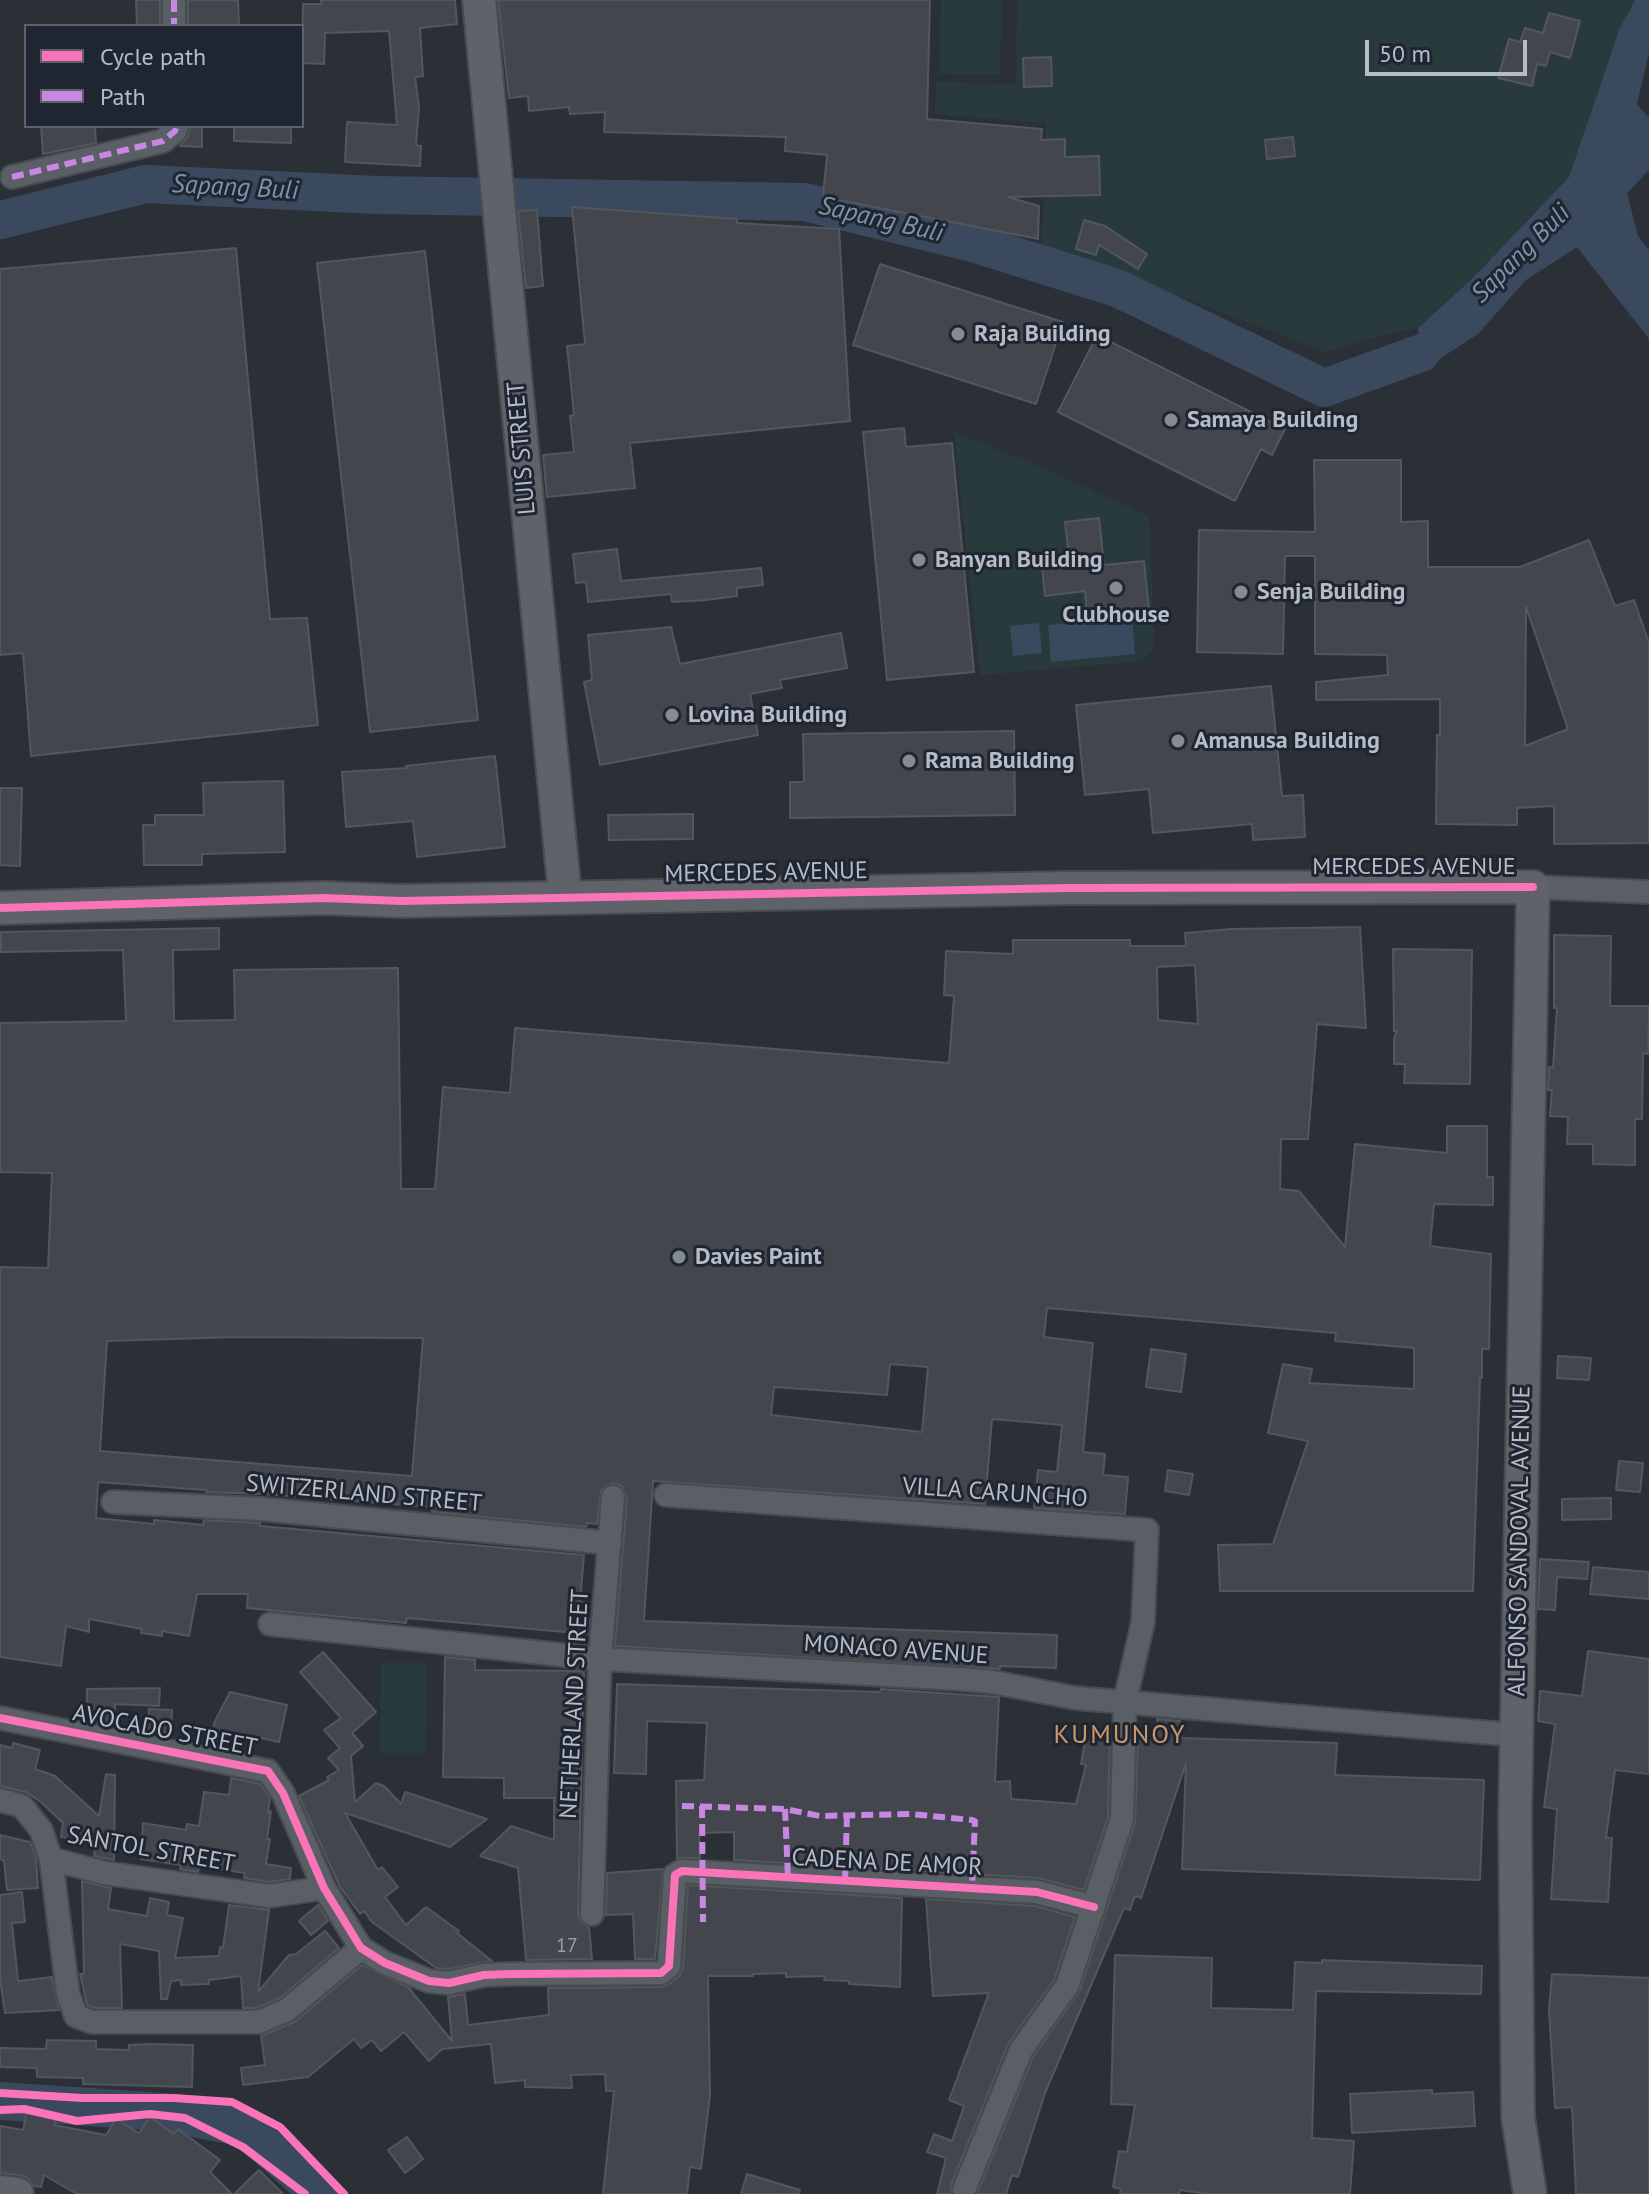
<!DOCTYPE html>
<html>
<head>
<meta charset="utf-8">
<style>
	body { margin:0 }
	#map { position:relative; width:1649px; height:2194px; overflow:hidden; background:#2b3036; font-family:"PT Sans",sans-serif }
	canvas { display:block }
	.legend { position:absolute; left:24px; top:24px; width:280px; height:104px; box-sizing:border-box; background:#1f2631; border:2px solid #5b626d; margin:0; padding:10px 14px; list-style:none; font-size:24px; color:#b5bcc7 }
	.legend li { display:flex; align-items:center; gap:16px; height:40px }
	.legend b { width:40px; border:2px solid #5b626d }
	.scale { position:absolute; left:1365px; top:40px; width:162px; height:36px; box-sizing:border-box; border:4px solid #b5bcc7; border-top:0; padding-left:10px; font-size:24px; line-height:28px; white-space:nowrap; color:#b5bcc7; -webkit-text-stroke:6px #1f2631; paint-order:stroke }
</style>
</head>
<body>
<div id="map">
<canvas width="1649" height="2194"></canvas>
<ul class="legend">
<li><b style="height:10px;background:#fb73b8"></b>Cycle path</li>
<li><b style="height:10px;background:#c787e3"></b>Path</li>
</ul>
<div class="scale">50 m</div>
</div>
<script>
const c = document.querySelector('canvas').getContext('2d');
c.lineJoin = 'round';
function paint(path, color) { c.fillStyle = color; c.fill(path, 'evenodd'); }
const shape = rows => new Path2D(rows.map(r => 'M' + r).join(''));
function trace(path, color, width, dash) { c.strokeStyle = color; c.lineWidth = width; c.lineCap = dash ? 'butt' : 'round'; c.setLineDash(dash || []); c.stroke(path); }
function drawText(font, color, halo, rows, align = 'center') {
  c.font = font + ' "PT Sans",sans-serif'; c.lineWidth = 6; c.setLineDash([]); c.textBaseline = 'middle'; c.strokeStyle = halo; c.fillStyle = color; for (const [text, x, y, turn = 0] of rows) {
    c.save(); c.translate(x, y); c.rotate((+turn || 0) * Math.PI / 180); c.textAlign = isNaN(turn) ? turn : align; if (halo) c.strokeText(text, 0, 0); c.fillText(text, 0, 0); c.restore();
  }
}
paint(shape([
	[941,0,1002,0,1000,75,939,74],
	[1017,0,1635,0,1619,30,1569,177,1471,280,1418,328,1387,334,1325,352,1042,244,1046,123,935,114,936,82,1016,84],
	[954,432,1029,462,1149,516,1154,638,1152,651,1143,661,980,675],
	[381,1663,427,1663,426,1753,380,1753]
]), '#293a3c');
paint(shape([
	[1635,0,1649,0,1649,53,1637,104,1649,118,1649,170,1627,193,1638,236,1649,250,1649,339,1577,247,1526,280,1478,334,1427,367,1421,353,1418,328,1471,280,1569,177,1619,30],
	[1132,617,1135,654,1051,662,1048,625],
	[1039,623,1042,653,1013,656,1010,626]
]), '#3b495f');
trace(shape([
	[0,220,146,184,377,195,805,202,973,243,1117,288,1324,388,1421,353],
	[0,2101,164,2112,245,2128,320,2194]
]), '#3b495f', 38);
const building = shape([
	[136,0,160,0,160,26,137,26,136,0],
	[188,0,238,0,239,26,188,26,188,0],
	[321,0,455,0,457,24,420,28,423,76,415,77,419,107,416,145,421,146,420,166,345,162,347,122,397,125,389,31,325,33,324,64,302,63,303,4,321,4,321,0],
	[498,0,930,0,927,119,1042,129,1041,140,1065,139,1065,157,1099,156,1100,195,1008,197,1039,206,1038,239,823,197,827,155,785,151,786,137,604,132,605,112,570,114,569,107,529,111,528,96,509,98,498,0],
	[1549,13,1580,21,1570,58,1550,52,1546,66,1537,64,1532,86,1498,78,1509,39,1520,42,1525,28,1543,33,1549,13],
	[1051,57,1052,86,1024,87,1023,58,1051,57],
	[41,126,95,126,96,143,43,154,41,126],
	[191,126,202,126,202,147,180,146,188,136,191,126],
	[234,126,291,126,291,143,234,141,234,126],
	[1293,137,1295,156,1267,159,1265,140,1293,137],
	[572,207,737,219,737,223,839,229,850,421,630,443,635,488,547,497,543,455,574,452,570,416,574,415,567,346,585,344,572,207],
	[537,210,543,286,526,288,518,211,537,210],
	[1084,220,1105,226,1147,254,1138,269,1099,245,1096,255,1076,249,1084,220],
	[236,248,270,619,307,618,318,725,31,756,23,653,0,655,0,269,236,248],
	[425,251,478,720,370,732,317,263,425,251],
	[880,264,1063,322,1036,404,853,345,880,264],
	[1097,335,1285,429,1272,455,1261,449,1235,501,1058,412,1097,335],
	[904,428,906,447,952,443,974,672,887,680,863,432,904,428],
	[1314,460,1401,460,1401,522,1428,521,1428,567,1520,567,1589,540,1615,606,1634,600,1649,643,1649,843,1554,844,1554,806,1517,808,1517,825,1436,824,1437,735,1440,735,1440,699,1316,700,1316,682,1388,675,1387,655,1315,654,1315,556,1285,556,1283,654,1197,652,1199,530,1315,532,1314,460],
	[1526,607,1568,729,1525,746,1526,607],
	[1099,518,1104,565,1144,561,1149,610,1087,616,1085,591,1045,596,1042,567,1070,564,1065,522,1099,518],
	[617,549,621,581,761,568,763,585,737,588,737,596,706,600,672,602,671,594,588,602,586,582,576,583,573,554,617,549],
	[671,627,680,664,841,633,847,668,780,680,782,688,750,694,758,735,600,765,584,682,592,680,588,635,671,627],
	[1271,686,1282,796,1303,795,1305,837,1253,840,1252,824,1153,833,1149,789,1085,795,1076,705,1271,686],
	[1014,731,1015,815,790,818,790,782,804,782,803,734,1014,731],
	[495,756,505,847,417,857,413,821,346,827,342,772,407,768,406,766,495,756],
	[283,781,285,852,202,854,202,865,144,865,143,825,155,825,155,815,204,815,203,783,283,781],
	[0,788,22,788,20,866,0,865,0,788],
	[693,814,693,839,609,840,608,815,693,814],
	[1360,927,1366,1028,1317,1024,1308,1139,1281,1139,1280,1189,1299,1191,1345,1247,1355,1144,1447,1153,1447,1126,1487,1126,1487,1177,1493,1177,1493,1205,1434,1204,1430,1246,1491,1254,1489,1349,1482,1349,1482,1378,1480,1378,1473,1591,1220,1591,1218,1545,1273,1544,1308,1441,1268,1433,1283,1364,1312,1369,1309,1383,1414,1389,1414,1348,1335,1341,1336,1333,1047,1308,1044,1337,1093,1343,1083,1452,1105,1454,1103,1475,1128,1477,1125,1514,1034,1508,1038,1470,1057,1472,1062,1425,992,1419,985,1504,653,1481,644,1621,1057,1635,1056,1668,1000,1666,1000,1669,615,1646,627,1498,622,1486,613,1483,601,1490,597,1524,587,1523,586,1527,432,1512,432,1507,263,1494,206,1492,206,1490,98,1482,96,1518,154,1524,154,1520,203,1525,204,1520,260,1523,260,1526,584,1555,580,1602,584,1602,582,1619,589,1619,588,1634,407,1618,406,1623,247,1608,248,1594,197,1594,189,1636,162,1631,162,1636,141,1633,142,1629,89,1619,89,1632,66,1626,61,1666,0,1657,0,1267,48,1268,52,1173,0,1172,0,1023,126,1021,123,950,1,952,1,932,219,928,219,949,173,950,174,1021,235,1020,234,970,398,968,401,1189,435,1189,443,1087,510,1093,515,1028,949,1063,954,996,944,995,946,951,1013,954,1013,940,1130,940,1130,946,1186,946,1185,933,1231,929,1360,927],
	[1195,965,1198,1024,1158,1020,1157,967,1195,965],
	[236,1337,423,1338,412,1476,100,1451,107,1341,236,1337],
	[890,1364,928,1367,922,1432,771,1415,774,1387,887,1395,890,1364],
	[1554,935,1611,936,1610,1006,1649,1006,1648,1054,1643,1053,1642,1119,1635,1119,1635,1165,1593,1164,1593,1144,1567,1144,1568,1117,1550,1116,1552,1090,1548,1090,1549,1067,1553,1068,1557,1008,1554,1008,1554,935],
	[1393,949,1472,950,1470,1084,1404,1083,1405,1064,1394,1064,1394,1038,1397,1031,1394,1031,1393,949],
	[1151,1349,1186,1354,1181,1392,1146,1387,1151,1349],
	[1558,1356,1591,1358,1589,1380,1557,1378,1558,1356],
	[1619,1461,1643,1463,1640,1492,1616,1490,1619,1461],
	[1168,1470,1193,1474,1189,1495,1165,1491,1168,1470],
	[1611,1498,1611,1519,1562,1520,1562,1499,1611,1498],
	[1540,1559,1589,1562,1587,1579,1557,1577,1555,1610,1538,1609,1540,1559],
	[1593,1567,1649,1572,1649,1599,1590,1594,1593,1567],
	[1588,1651,1649,1659,1649,1774,1615,1770,1606,1838,1612,1838,1608,1902,1551,1899,1557,1809,1544,1807,1555,1724,1538,1721,1540,1691,1582,1696,1588,1651],
	[323,1652,376,1712,352,1733,363,1746,351,1756,355,1802,376,1783,384,1786,401,1804,405,1792,487,1819,450,1847,345,1813,378,1870,382,1867,398,1887,385,1897,406,1925,426,1907,459,1931,457,1933,492,1961,448,1969,436,1968,372,1922,364,1911,360,1914,340,1887,299,1796,329,1780,327,1777,339,1770,328,1758,340,1748,324,1730,341,1718,300,1672,323,1652],
	[445,1657,475,1660,475,1670,584,1671,578,1914,580,1921,589,1927,592,1959,526,1960,518,1868,480,1856,511,1826,554,1840,554,1798,504,1798,504,1778,443,1777,445,1657],
	[617,1684,880,1692,881,1689,999,1697,995,1782,1010,1781,1011,1799,1076,1804,1086,1765,1081,1764,1086,1736,1110,1740,1108,1817,1084,1890,1038,1878,734,1860,734,1832,699,1833,700,1858,677,1858,676,1781,704,1780,707,1723,647,1721,646,1774,614,1773,617,1684],
	[160,1688,159,1706,115,1704,115,1724,87,1721,87,1689,160,1688],
	[230,1692,287,1705,279,1742,243,1734,238,1751,209,1743,215,1721,230,1692],
	[149,1709,172,1710,171,1732,148,1731,149,1709],
	[1157,1719,1180,1721,1181,1738,1337,1743,1335,1775,1484,1780,1480,1880,1182,1869,1186,1763,1141,1898,1135,1896,1130,1910,1124,1908,1045,2093,1018,2177,1012,2175,1006,2194,977,2194,1033,2057,1080,1990,1135,1823,1138,1736,1158,1735,1157,1719],
	[13,1743,40,1750,35,1769,55,1776,99,1816,106,1774,115,1775,114,1860,94,1856,96,1842,61,1837,63,1823,41,1802,26,1792,0,1786,0,1745,12,1748,13,1743],
	[231,1778,260,1784,270,1798,268,1813,271,1811,267,1839,270,1839,266,1864,291,1868,290,1879,269,1882,244,1878,245,1873,199,1866,198,1872,180,1869,181,1865,141,1859,143,1823,186,1830,187,1824,199,1826,204,1792,229,1795,231,1778],
	[0,1835,30,1842,36,1858,38,1888,7,1890,4,1861,0,1859,0,1835],
	[663,1869,655,1959,635,1959,633,1914,606,1915,607,1873,663,1869],
	[82,1881,111,1888,108,1909,147,1916,150,1898,169,1902,167,1915,183,1918,175,1958,219,1956,220,1947,223,1948,229,1905,269,1910,258,1992,289,1955,296,1954,325,1931,339,1948,280,1998,256,2008,243,2008,241,1976,209,1980,209,1984,181,1985,181,1980,171,1981,167,1999,161,1999,159,1951,120,1944,122,2008,95,2008,87,2005,80,1974,84,1974,82,1881],
	[688,1885,902,1898,900,1987,849,1984,849,1981,824,1980,825,1976,786,1977,786,1973,753,1974,753,1976,708,1976,710,2095,701,2169,690,2167,687,2194,603,2194,614,2091,606,2091,605,2074,571,2075,572,2088,525,2087,525,2080,495,2083,491,2044,442,2049,429,2061,404,2032,381,2051,372,2040,361,2048,354,2039,308,2077,243,2085,241,2068,265,2065,261,2036,296,2021,362,1965,408,1987,452,2041,448,1997,465,1994,468,2025,549,2015,548,1988,661,1987,669,1984,679,1976,683,1968,688,1885],
	[22,1892,25,1922,12,1923,18,1981,52,1977,59,2010,5,2013,0,1979,0,1895,22,1892],
	[926,1899,1035,1906,1075,1917,1054,1980,1008,2044,951,2185,951,2194,937,2194,946,2158,927,2152,934,2134,952,2141,964,2106,949,2100,989,1993,933,1996,926,1899],
	[318,1905,328,1921,311,1935,299,1921,318,1905],
	[1115,1955,1212,1958,1211,2008,1293,2010,1295,1962,1322,1963,1322,1960,1482,1966,1481,1994,1316,1991,1312,2138,1354,2141,1350,2194,1208,2194,1180,2190,1179,2194,1120,2194,1121,2189,1113,2187,1119,2151,1127,2152,1135,2105,1111,2104,1115,1955],
	[1552,1974,1649,1978,1649,2194,1576,2194,1572,2107,1555,2108,1549,2010,1552,1974],
	[47,2040,96,2041,96,2049,129,2050,129,2045,149,2044,193,2045,192,2087,83,2084,83,2078,37,2077,37,2068,0,2067,0,2048,46,2049,47,2040],
	[1432,2090,1432,2094,1473,2092,1475,2126,1352,2133,1350,2094,1432,2090],
	[27,2110,56,2116,54,2125,106,2135,116,2119,139,2133,150,2117,174,2134,178,2129,220,2160,210,2172,232,2194,77,2194,44,2175,41,2187,34,2186,28,2178,20,2175,0,2173,0,2126,23,2130,27,2110],
	[407,2137,423,2159,405,2173,388,2150,407,2137],
	[259,2170,283,2194,234,2194,259,2170],
	[747,2174,800,2190,799,2194,741,2194,747,2174]
]);
paint(building, '#43474d');
trace(building, '#52575e', 2);
const street = shape([
	[174,0,174,26],
	[12,177,163,141,175,131,177,126],
	[1533,887,1649,892],
	[666,1495,1147,1530,1143,1622,1125,1701,1122,1819,1067,1986,1021,2050,964,2190],
	[113,1502,261,1509,610,1543],
	[270,1624,600,1659,960,1679,993,1682,1075,1698,1517,1735],
	[0,1718,268,1771,283,1793,324,1888,361,1948,385,1963,429,1981,449,1983,484,1975,510,1974,661,1973,669,1966,675,1875,682,1871,1037,1892,1094,1907],
	[0,1800,22,1806,41,1830,51,1859,68,1994,76,2016,92,2022,259,2022,287,2010,361,1948],
	[51,1859,105,1873,269,1896,324,1888],
	[592,1914,600,1659,613,1497]
]);
const secondary = shape([
	[479,0,565,896],
	[0,908,324,898,401,901,1068,888,1533,887,1515,1817,1518,2117,1530,2194],
	[0,2192,17,2194]
]);
trace(street, '#484c51', 26);
trace(secondary, '#484c51', 36);
trace(street, '#5a5e65', 22);
trace(secondary, '#5f6268', 32);
trace(shape([
	[174,0,174,26],
	[12,177,163,141,175,131,177,126],
	[682,1806,785,1809,820,1816,911,1814,972,1820,975,1821,972,1888],
	[702,1806,703,1922],
	[785,1809,788,1878],
	[845,1881,847,1815]
]), '#c787e3', 6, [12, 6]);
trace(shape([
	[0,908,324,898,401,901,1068,888,1533,887],
	[0,1718,268,1771,283,1793,324,1888,361,1948,385,1963,429,1981,449,1983,484,1975,510,1974,661,1973,669,1966,675,1875,682,1871,1037,1892,1094,1907],
	[0,2093,82,2098,174,2098,232,2102,280,2127,344,2194],
	[0,2110,24,2109,77,2121,150,2114,185,2118,243,2147,305,2194]
]), '#fb73b8', 8);
for (const [x, y, r, color] of [
	[958,334,8,"#858b94"],
	[1171,420,8,"#858b94"],
	[919,560,8,"#858b94"],
	[1116,588,8,"#858b94"],
	[1241,592,8,"#858b94"],
	[672,715,8,"#858b94"],
	[1178,741,8,"#858b94"],
	[909,761,8,"#858b94"],
	[679,1257,8,"#858b94"]
]) { const dot = new Path2D(); dot.arc(x, y, r, 0, 2 * Math.PI); c.fillStyle = color; c.fill(dot); trace(dot, '#1f2631', 3); }
drawText('20px', '#989fa8', null, [
	["17",567,1946]
]);
drawText('bold 24px', '#b5bcc7', '#1f2631', [
	["Raja Building",974,334],
	["Samaya Building",1187,420],
	["Banyan Building",935,560],
	["Senja Building",1257,592],
	["Clubhouse",1116,615,"center"],
	["Lovina Building",688,715],
	["Amanusa Building",1194,741],
	["Rama Building",925,761],
	["Davies Paint",695,1257]
], 'left');
drawText('24px', '#b5bcc7', '#1f2631', [
	["LUIS STREET",522,448,-95],
	["MERCEDES AVENUE",1414,867],
	["MERCEDES AVENUE",766,873,-1],
	["VILLA CARUNCHO",995,1493,4],
	["SWITZERLAND STREET",364,1494,5],
	["ALFONSO SANDOVAL AVENUE",1520,1541,-89],
	["MONACO AVENUE",896,1650,4],
	["NETHERLAND STREET",575,1704,-87],
	["AVOCADO STREET",165,1731,11],
	["SANTOL STREET",151,1850,10],
	["CADENA DE AMOR",887,1863,3]
]);
drawText('italic 26px', '#7f92ac', '#1f2631', [
	["Sapang Buli",235,188,3],
	["Sapang Buli",881,220,13],
	["Sapang Buli",1521,254,-45]
]);
c.letterSpacing = '2px';
drawText('26px', '#cb976c', '#1f2631', [
	["KUMUNOY",1120,1736]
]);
c.letterSpacing = '0px';
</script>
</body>
</html>
